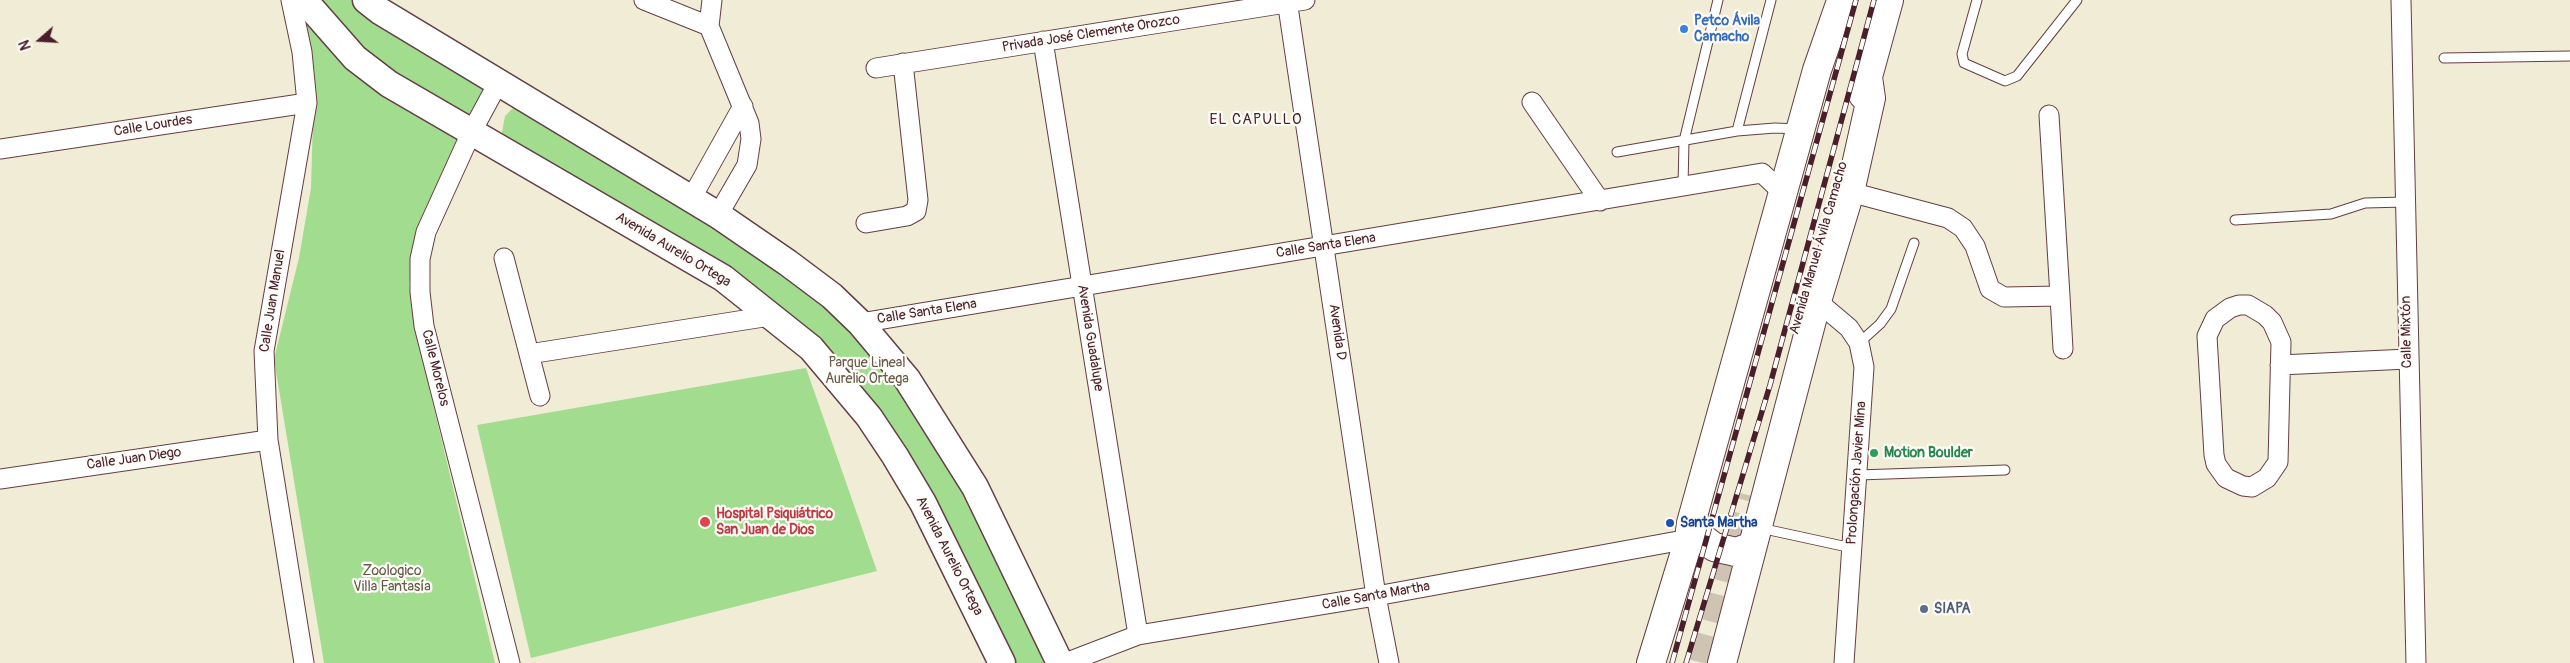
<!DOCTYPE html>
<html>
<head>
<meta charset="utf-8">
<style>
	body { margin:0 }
	#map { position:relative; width:2570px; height:663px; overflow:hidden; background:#f0ecd5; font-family:Pangolin,sans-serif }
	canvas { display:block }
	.north { position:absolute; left:15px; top:15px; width:50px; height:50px; -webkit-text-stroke:4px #fdfcf7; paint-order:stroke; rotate:251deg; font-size:14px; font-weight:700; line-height:20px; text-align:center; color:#4a1f2b }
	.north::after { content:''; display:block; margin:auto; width:18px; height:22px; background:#4a1f2b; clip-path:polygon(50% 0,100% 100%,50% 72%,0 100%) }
</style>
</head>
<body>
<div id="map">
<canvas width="2570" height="663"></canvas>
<div class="north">N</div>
</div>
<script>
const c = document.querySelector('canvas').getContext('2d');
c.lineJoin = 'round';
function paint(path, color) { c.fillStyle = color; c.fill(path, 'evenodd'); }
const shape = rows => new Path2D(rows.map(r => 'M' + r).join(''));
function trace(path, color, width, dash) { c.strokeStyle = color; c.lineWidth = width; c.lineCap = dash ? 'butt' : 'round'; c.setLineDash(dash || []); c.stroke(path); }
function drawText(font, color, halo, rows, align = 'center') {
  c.font = font + ' Pangolin,sans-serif'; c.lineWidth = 4.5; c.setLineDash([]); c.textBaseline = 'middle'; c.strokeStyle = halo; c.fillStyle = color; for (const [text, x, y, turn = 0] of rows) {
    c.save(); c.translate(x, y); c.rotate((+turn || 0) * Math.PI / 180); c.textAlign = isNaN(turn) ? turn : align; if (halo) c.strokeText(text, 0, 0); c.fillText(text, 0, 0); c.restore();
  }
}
paint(shape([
	[313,0,367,0,492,81,471,117,390,72],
	[304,15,458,136,418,237,409,283,415,329,495,663,324,663,274,359,299,258,311,188,314,83],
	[518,103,682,201,846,318,918,405,1055,663,1010,663,820,348,501,138,505,116],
	[806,368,877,571,531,658,477,425]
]), '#a1dc8f');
trace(shape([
	[1703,663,1748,495]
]), '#cfc3b3', 28, [28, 14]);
const lane = shape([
	[1977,0,1962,54,1964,63,2005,81,2017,76,2077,0],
	[2444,58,2570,56],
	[1737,131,1771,0],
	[1617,152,1737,131,1775,128,1797,129],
	[1683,186,1684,141,1718,0],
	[2235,220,2331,214,2365,203,2405,202],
	[1859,343,1880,324,1891,309,1914,243],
	[1858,475,2005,470],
	[1760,528,1852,548]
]);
const street = shape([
	[291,0,302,52,307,103,264,351,268,440,304,663],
	[644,0,709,26,749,123,751,139,747,165,718,215],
	[1287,0,1376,596,1389,663],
	[2401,0,2416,663],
	[709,26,712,0],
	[1043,41,1138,635],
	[876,68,1305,0],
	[498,83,471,133,426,232,420,259,420,292,424,326,510,663],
	[1532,102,1600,201],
	[0,149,307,103],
	[1850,192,1948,218,1963,228,1975,246,1990,289,2004,297,2060,296,2049,115],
	[691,199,743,106],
	[866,223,907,216,916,211,918,200,903,63],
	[504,258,540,396],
	[2060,296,2063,349],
	[1817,301,1849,328,1859,343,1864,367,1844,663],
	[2239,305,2248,305,2265,315,2272,322,2281,342,2278,462,2267,478,2252,487,2243,486,2226,478,2216,464,2214,455,2207,336,2215,319,2230,308,2239,305],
	[860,323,1762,173,1784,194],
	[529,354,770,316],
	[2280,365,2408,359],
	[0,479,268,440],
	[1065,663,1138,635,1376,596,1689,539]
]);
const secondary = shape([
	[304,0,355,58,389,84,723,278,811,348,869,417,895,456,923,503,1002,663],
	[366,0,380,11,718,215,788,263,832,296,860,323,907,379,975,487,1060,663]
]);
const primary = shape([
	[1863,95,1889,0],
	[1691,523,1696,533,1714,547,1736,552,1752,546],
	[1651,663,1689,539,1691,523,1817,70,1841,1],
	[1722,663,1817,301,1850,192,1871,98,1868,77]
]);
trace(lane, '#633e44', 11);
trace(street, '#633e44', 21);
trace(secondary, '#633e44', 29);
trace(primary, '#633e44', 30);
trace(lane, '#fff', 9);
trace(street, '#fff', 19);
trace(secondary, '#fff', 26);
trace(primary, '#fff', 28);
const rail = shape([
	[1672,663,1856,0],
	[1686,663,1770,385,1874,0]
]);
trace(rail, '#4a1f2b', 5.5);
trace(rail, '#fdfcf7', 4, [11]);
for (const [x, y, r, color] of [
	[1684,29,5,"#3f7fe0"],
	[1874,453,5,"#2e9e5b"],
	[705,522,6,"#e0444e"],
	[1670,523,5,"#1a4fb4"],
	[1924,609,5,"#5c6f8a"]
]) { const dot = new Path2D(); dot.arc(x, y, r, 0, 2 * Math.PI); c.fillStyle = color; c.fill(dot); trace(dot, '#fdfcf7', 2); }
drawText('bold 14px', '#366cbe', '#fdfcf7', [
	["Petco Ávila",1694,21],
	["Camacho",1694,37]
], 'left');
drawText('14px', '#4a1f2b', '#fdfcf7', [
	["Privada José Clemente Orozco",1091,34,-9],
	["Calle Lourdes",153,126,-9],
	["Calle Santa Elena",1326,246,-9],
	["Avenida Manuel Ávila Camacho",1819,248,-74],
	["Avenida Aurelio Ortega",673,250,31],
	["Calle Juan Manuel",273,301,-81],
	["Calle Santa Elena",927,312,-9],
	["Avenida D",1337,332,82],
	["Calle Mixtón",2407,332,-91],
	["Avenida Guadalupe",1090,338,81],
	["Calle Morelos",435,368,76],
	["Calle Juan Diego",134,459,-8],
	["Prolongación Javier Mina",1857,473,-86],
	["Avenida Aurelio Ortega",949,556,63],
	["Calle Santa Martha",1376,596,-10]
]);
drawText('14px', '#645849', '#fdfcf7', [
	["Parque Lineal",867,363],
	["Aurelio Ortega",867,379],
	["Zoologico",392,571],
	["Villa Fantasía",392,587]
]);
drawText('bold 14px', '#27864d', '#fdfcf7', [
	["Motion Boulder",1884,453]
], 'left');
drawText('bold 14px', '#be3a42', '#fdfcf7', [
	["Hospital Psiquiátrico",716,514],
	["San Juan de Dios",716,530]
], 'left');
drawText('bold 14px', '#164399', '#fdfcf7', [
	["Santa Martha",1680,523]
], 'left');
drawText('bold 14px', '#4e5e75', '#fdfcf7', [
	["SIAPA",1934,609]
], 'left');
c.letterSpacing = '1px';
drawText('15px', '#4a1f2b', '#fdfcf7', [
	["EL CAPULLO",1256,120]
]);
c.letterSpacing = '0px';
</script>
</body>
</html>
